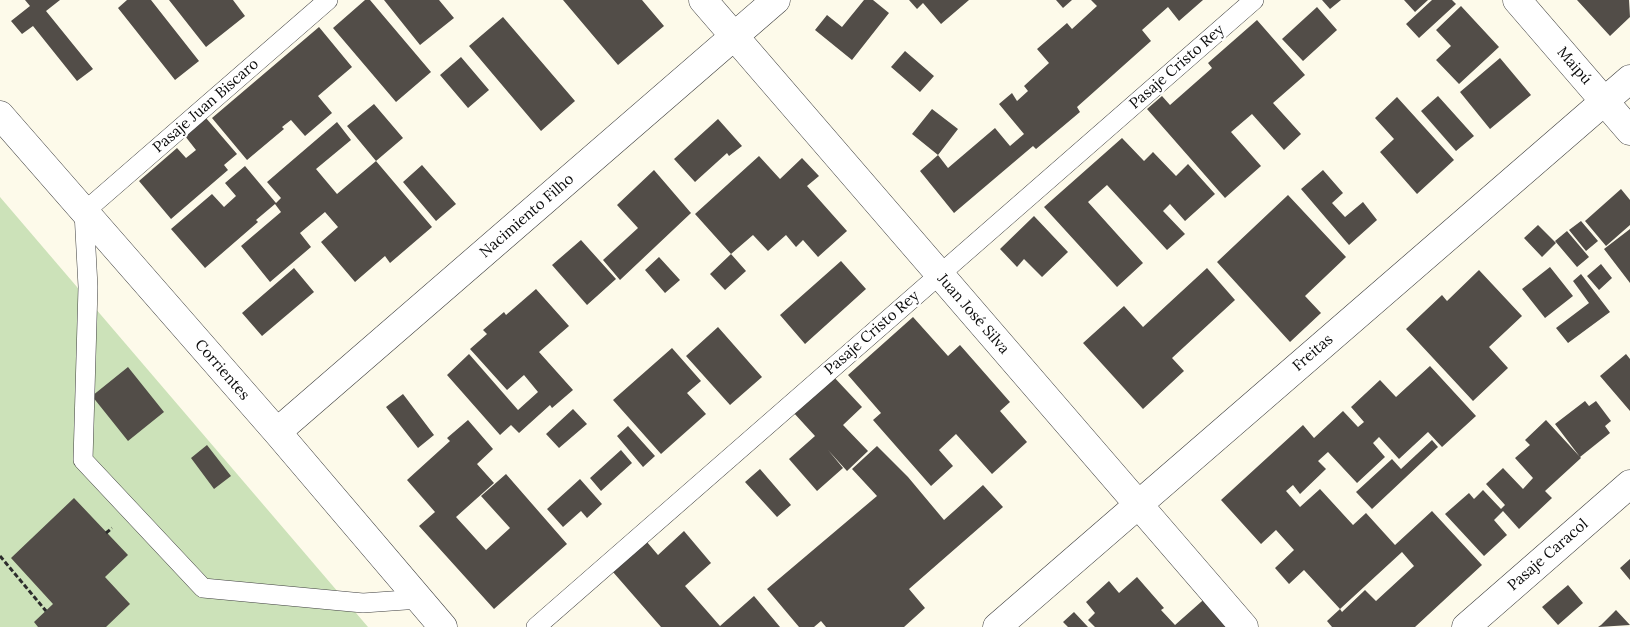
<!DOCTYPE html>
<html>
<head>
<meta charset="utf-8">
<style>
	body { margin:0 }
	canvas { display:block; background:#fdfaea }
</style>
</head>
<body>
<canvas width="1630" height="627"></canvas>
<script>
const c = document.querySelector('canvas').getContext('2d');
c.lineJoin = 'round';
function paint(path, color) { c.fillStyle = color; c.fill(path, 'evenodd'); }
const shape = rows => new Path2D(rows.map(r => 'M' + r).join(''));
function trace(path, color, width, dash) { c.strokeStyle = color; c.lineWidth = width; c.lineCap = dash ? 'butt' : 'round'; c.setLineDash(dash || []); c.stroke(path); }
function drawText(font, color, halo, rows, align = 'center') {
  c.font = font + ' Lora,serif'; c.lineWidth = 5; c.setLineDash([]); c.textBaseline = 'middle'; c.strokeStyle = halo; c.fillStyle = color; for (const [text, x, y, turn = 0] of rows) {
    c.save(); c.translate(x, y); c.rotate((+turn || 0) * Math.PI / 180); c.textAlign = isNaN(turn) ? turn : align; if (halo) c.strokeText(text, 0, 0); c.fillText(text, 0, 0); c.restore();
  }
}
paint(shape([
	[0,197,368,627,0,627]
]), '#cce2b9');
paint(shape([
	[25,0,60,0,46,11,93,69,77,81,33,26,22,34,11,21,30,6],
	[127,0,151,0,199,61,175,80,118,8],
	[169,0,233,0,245,16,206,47],
	[365,0,370,0,431,72,396,102,333,28],
	[384,0,439,0,454,18,420,45],
	[563,0,642,0,664,26,618,65],
	[864,0,873,0,889,13,852,60,815,30,827,15,842,27],
	[909,0,969,0,941,24,923,3,917,9],
	[1056,0,1072,0,1063,8],
	[1091,0,1203,0,1179,21,1168,7,1142,30,1151,41,1077,107,1080,112,1036,149,1033,146,954,213,920,171,938,155,948,168,995,128,1010,146,1024,134,999,104,1012,93,1017,101,1028,91,1024,86,1049,63,1037,49,1067,23,1072,29,1097,6],
	[1322,0,1341,0,1330,9],
	[1404,0,1428,0,1415,12],
	[1432,0,1452,0,1456,4,1419,38,1406,24],
	[1577,0,1629,0,1630,17,1610,36],
	[1461,6,1499,47,1459,84,1436,60,1451,46,1436,30],
	[1317,7,1337,30,1303,61,1282,39],
	[503,17,575,101,541,131,469,46],
	[1257,20,1305,75,1273,103,1301,134,1284,150,1252,114,1231,132,1261,166,1225,198,1147,109,1162,96,1170,105,1212,68,1208,63],
	[319,27,352,67,318,96,332,113,305,136,291,120,282,127,284,129,247,160,212,118],
	[905,51,934,76,920,92,891,67],
	[461,57,489,90,468,108,440,75],
	[1500,58,1531,95,1490,129,1460,92],
	[1438,96,1474,136,1456,151,1421,111],
	[1397,97,1454,160,1417,194,1380,152,1394,139,1375,118],
	[374,104,403,138,376,161,347,126],
	[932,109,958,129,938,155,912,134],
	[206,118,237,154,224,165,228,170,171,219,139,181,177,148,186,158,196,150,185,136],
	[718,119,742,146,729,156,727,153,695,182,674,159],
	[337,122,351,140,316,169,337,194,376,161,432,227,390,263,385,256,355,282,321,242,338,227,325,212,300,233,311,247,270,282,241,246,281,212,275,204,256,220,258,222,205,268,171,229,212,194,224,207,236,196,225,183,245,166,276,203,281,198,267,182],
	[1122,138,1144,161,1153,152,1176,176,1188,164,1215,194,1185,221,1170,204,1163,211,1185,234,1167,250,1107,185,1088,202,1143,263,1117,287,1044,207],
	[759,156,780,179,802,158,819,176,807,186,847,231,818,257,803,240,796,247,786,235,768,251,753,235,731,254,695,214],
	[422,165,456,204,436,221,403,182],
	[654,170,691,213,620,280,603,260,638,228,617,205],
	[1323,170,1343,193,1332,203,1345,217,1363,202,1377,220,1349,245,1301,189],
	[1621,189,1630,200,1630,225,1606,246,1585,221],
	[1288,195,1346,257,1305,296,1321,313,1290,342,1217,262],
	[1034,216,1068,252,1042,277,1024,259,1017,267,1000,249],
	[1581,221,1598,241,1586,251,1569,230],
	[1538,225,1556,243,1542,257,1524,238],
	[1630,229,1630,283,1604,249],
	[1567,231,1589,257,1577,267,1555,241],
	[581,240,616,279,587,305,552,265],
	[731,254,746,271,725,290,710,274],
	[659,257,680,280,665,293,645,270],
	[841,261,866,289,805,344,780,315],
	[1601,264,1612,278,1599,290,1587,276],
	[1550,267,1573,296,1545,318,1522,289],
	[294,268,314,292,262,336,242,313],
	[1207,268,1235,300,1172,358,1184,371,1143,409,1083,343,1124,306,1143,327],
	[1479,270,1522,316,1489,347,1508,368,1473,401,1406,329,1442,295,1447,301],
	[1581,274,1610,312,1568,343,1556,328,1589,303,1573,281],
	[536,289,569,326,539,352,573,390,552,408,550,405,519,433,511,425,500,435,447,375,469,354,518,410,538,392,524,375,507,390,470,349,487,334,483,330,504,312,506,315],
	[913,317,948,356,960,345,1010,402,1000,411,1027,442,992,474,956,434,939,450,953,466,931,486,873,420,881,413,848,375],
	[718,327,762,377,730,405,686,356],
	[672,348,701,381,687,393,706,414,661,454,613,400],
	[1626,354,1630,359,1630,411,1600,376],
	[1430,366,1476,416,1442,447,1428,432,1399,459,1379,437,1373,443,1385,457,1357,483,1328,452,1318,461,1326,469,1300,494,1293,485,1286,491,1300,507,1320,489,1353,525,1366,513,1395,545,1432,511,1482,565,1415,627,1332,627,1327,621,1340,609,1342,612,1365,590,1376,601,1414,566,1402,552,1340,609,1304,570,1289,584,1275,568,1294,550,1276,530,1261,544,1221,500,1303,425,1314,438,1343,411,1358,427,1364,422,1351,407,1380,380,1396,397],
	[128,367,164,412,128,441,92,396],
	[832,375,862,407,843,425,868,451,847,471,828,450,843,468,817,491,789,459,815,436,793,412],
	[403,394,434,435,418,448,386,407],
	[1585,401,1589,406,1596,401,1611,421,1605,426,1610,433,1580,457,1555,424],
	[573,409,587,424,559,448,546,434],
	[468,420,493,449,477,464,494,483,456,517,486,550,510,528,481,496,506,474,567,544,494,609,419,526,435,512,407,480,450,441,447,438],
	[1546,420,1581,458,1545,491,1552,498,1519,529,1503,511,1494,520,1507,535,1484,556,1445,514,1469,493,1474,499,1483,490,1501,509,1505,505,1486,484,1503,468,1523,489,1533,478,1515,458,1530,445,1525,440],
	[628,426,655,456,643,467,617,436],
	[1432,440,1438,447,1372,509,1356,492,1392,459,1401,469],
	[207,445,231,476,214,489,191,458],
	[877,446,908,477,944,520,983,485,1003,507,909,589,925,608,904,627,826,627,821,621,814,627,799,627,767,589,877,496,852,469],
	[621,450,632,463,601,491,590,478],
	[760,469,791,505,777,517,745,482],
	[580,479,602,504,587,518,581,511,563,527,547,509],
	[74,498,128,555,105,577,130,604,106,627,38,627,34,622,53,604,11,558],
	[684,531,711,563,685,586,720,626,754,596,780,627,661,627,613,572,647,542,658,555],
	[1630,559,1630,580,1620,568],
	[1137,577,1164,608,1161,610,1175,625,1210,594,1228,627,1095,627,1088,620,1095,613,1086,602,1109,581,1119,593],
	[1568,585,1583,603,1558,625,1542,607],
	[1616,610,1630,625,1598,627,1601,625],
	[1074,612,1088,627,1068,627,1063,622]
]), '#524d48');
const lane = shape([
	[328,0,84,212,88,287,83,460,203,588,363,603,420,599],
	[536,627,1254,0]
]);
const street = shape([
	[703,0,1244,627],
	[1517,0,1630,131],
	[0,115,277,432,443,627],
	[277,432,776,0],
	[997,627,1630,79],
	[1466,627,1630,484]
]);
trace(lane, '#3e3e3e', 20);
trace(street, '#3e3e3e', 29);
trace(shape([
	[106,533,112,528],
	[0,556,46,611]
]), '#2d2d2d', 3, [5, 2.5]);
trace(lane, '#fff', 19);
trace(street, '#fff', 28);
drawText('15px', '#0b0b0b', '#fff', [
	["Maipú",1574,66,49],
	["Pasaje Cristo Rey",1177,67,-41],
	["Pasaje Juan Biscaro",206,106,-41],
	["Nacimiento Filho",527,216,-41],
	["Juan José Silva",973,314,49],
	["Pasaje Cristo Rey",872,333,-41],
	["Freitas",1313,353,-41],
	["Corrientes",222,370,49],
	["Pasaje Caracol",1548,555,-41]
]);
</script>
</body>
</html>
